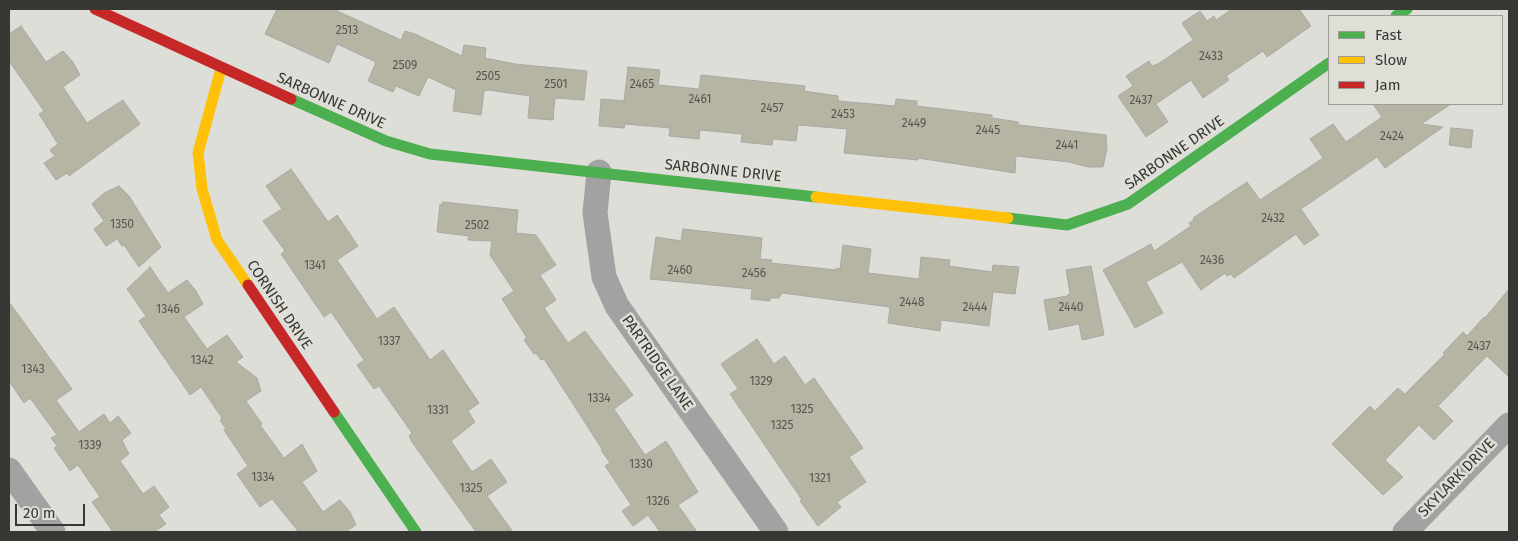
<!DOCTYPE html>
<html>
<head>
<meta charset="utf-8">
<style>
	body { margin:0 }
	#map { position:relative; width:1518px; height:541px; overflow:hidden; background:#deded9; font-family:"Fira Sans",sans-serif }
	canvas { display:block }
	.frame { position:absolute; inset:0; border:10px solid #373734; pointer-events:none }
	.legend { position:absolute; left:1328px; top:15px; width:175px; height:90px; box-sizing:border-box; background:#e0dfd7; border:1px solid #9c9c96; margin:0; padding:6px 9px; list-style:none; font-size:15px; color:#373734 }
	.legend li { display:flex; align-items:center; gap:10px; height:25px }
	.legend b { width:25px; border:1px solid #9c9c96 }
	.scale { position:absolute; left:15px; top:504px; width:70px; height:22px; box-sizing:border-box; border:2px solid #373734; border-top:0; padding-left:6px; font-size:15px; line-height:18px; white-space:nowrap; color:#373734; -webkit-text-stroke:4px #e0dfd7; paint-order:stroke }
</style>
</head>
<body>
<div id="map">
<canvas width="1518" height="541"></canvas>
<div class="frame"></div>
<ul class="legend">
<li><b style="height:6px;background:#4caf50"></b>Fast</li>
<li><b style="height:6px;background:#ffc107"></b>Slow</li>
<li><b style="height:6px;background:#c62828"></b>Jam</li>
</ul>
<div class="scale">20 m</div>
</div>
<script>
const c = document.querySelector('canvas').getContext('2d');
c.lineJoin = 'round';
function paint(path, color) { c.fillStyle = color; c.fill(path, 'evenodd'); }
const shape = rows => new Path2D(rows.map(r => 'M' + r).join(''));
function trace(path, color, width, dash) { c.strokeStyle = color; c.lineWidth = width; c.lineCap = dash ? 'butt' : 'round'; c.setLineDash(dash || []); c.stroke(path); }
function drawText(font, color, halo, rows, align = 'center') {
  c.font = font + ' "Fira Sans",sans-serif'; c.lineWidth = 5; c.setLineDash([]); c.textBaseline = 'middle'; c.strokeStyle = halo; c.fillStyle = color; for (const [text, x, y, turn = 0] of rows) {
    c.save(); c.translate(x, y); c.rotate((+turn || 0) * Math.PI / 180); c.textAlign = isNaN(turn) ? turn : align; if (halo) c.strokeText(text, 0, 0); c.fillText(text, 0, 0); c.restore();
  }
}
const building = shape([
	[277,9,333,9,401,40,405,31,415,34,462,56,464,45,486,48,485,58,515,64,587,71,584,100,555,98,553,120,528,118,530,96,488,90,484,91,481,115,453,111,456,90,428,77,419,96,396,86,393,92,368,81,376,62,337,44,329,63,265,34,277,9],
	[1232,9,1299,9,1311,26,1267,57,1263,51,1226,76,1229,80,1203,98,1191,80,1156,104,1168,122,1146,137,1118,96,1133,86,1126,76,1149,61,1152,66,1158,64,1193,40,1182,23,1200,11,1207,21,1214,16,1216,20,1232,9],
	[21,26,46,62,63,51,73,62,80,75,63,87,87,123,123,100,140,124,69,176,67,173,56,180,44,163,55,156,50,150,58,144,39,114,44,111,9,61,9,34,21,26],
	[628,67,660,70,658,85,699,89,701,75,805,86,804,91,838,96,838,101,895,106,896,99,917,101,917,106,992,115,992,118,1018,122,1019,125,1106,135,1107,149,1103,167,1088,167,1069,162,1016,156,1015,173,918,158,918,160,844,153,847,129,798,125,796,141,773,139,772,145,741,142,742,134,700,130,699,139,669,136,670,128,625,124,624,128,599,126,601,99,624,101,628,67],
	[1373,104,1451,104,1421,124,1443,127,1385,168,1377,157,1301,209,1319,235,1304,245,1296,234,1234,278,1231,274,1227,276,1225,273,1201,290,1182,262,1146,282,1163,313,1135,328,1103,270,1151,244,1154,251,1191,226,1189,223,1194,220,1193,218,1247,182,1260,200,1323,158,1310,139,1333,124,1346,142,1382,117,1373,104],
	[1451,128,1473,130,1471,148,1449,145,1451,128],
	[291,169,328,222,337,215,358,246,337,260,377,319,394,307,430,360,443,350,479,403,468,411,475,422,451,441,472,472,491,459,507,482,487,496,513,532,476,532,412,442,409,436,412,433,379,386,374,389,357,365,364,360,331,312,324,317,281,254,285,251,263,221,282,209,266,186,291,169],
	[119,186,129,196,161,247,139,267,124,245,122,246,117,239,106,246,94,229,104,221,92,204,104,193,119,186],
	[443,202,518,210,516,233,536,235,556,265,540,275,556,300,544,308,568,343,585,331,633,395,614,409,645,455,666,441,698,492,678,505,697,532,660,532,648,515,633,526,622,511,631,505,605,466,610,463,601,450,602,449,544,359,541,360,536,353,534,354,524,340,527,338,502,299,514,291,490,255,492,241,468,240,469,236,437,232,440,204,442,205,443,202],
	[683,229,762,238,760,259,772,260,771,263,836,270,836,268,840,269,843,245,871,249,868,273,919,279,921,257,950,260,949,266,992,272,993,265,1019,267,1015,294,993,292,989,326,941,320,940,331,888,323,890,307,782,293,779,298,770,298,770,301,751,299,752,289,650,279,656,237,681,241,683,229],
	[1091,266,1104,335,1082,340,1079,324,1049,330,1044,300,1067,296,1070,293,1066,270,1091,266],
	[150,267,168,293,187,280,196,291,203,304,184,317,207,349,227,335,243,357,236,362,257,378,261,391,246,401,262,424,260,425,284,458,302,444,317,471,302,482,323,512,340,500,350,512,356,525,345,532,296,532,298,531,272,499,260,507,237,474,248,466,224,430,226,429,220,420,222,418,201,387,190,395,139,321,146,316,127,289,150,267],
	[1509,289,1509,377,1487,356,1438,406,1453,421,1434,440,1419,425,1385,460,1403,477,1383,495,1332,444,1370,406,1375,411,1398,388,1405,394,1445,354,1443,353,1463,332,1467,336,1484,317,1485,318,1509,289],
	[9,302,72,389,56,400,79,432,104,414,110,423,118,416,131,433,122,440,129,454,120,461,143,494,154,486,169,507,159,515,166,524,154,532,113,532,92,502,100,497,78,465,70,471,54,448,57,446,51,438,57,435,30,398,24,403,9,381,9,302],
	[757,339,774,364,785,356,805,385,814,378,863,448,849,457,866,482,837,502,841,507,818,526,800,501,802,500,730,394,738,389,721,364,757,339]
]);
paint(building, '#b6b4a3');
trace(building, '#a9a8a5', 1);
trace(shape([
	[599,172,595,213,604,277,617,306,776,532],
	[9,470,53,532],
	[1405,532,1509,425]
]), '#a3a2a2', 25);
trace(shape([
	[1396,16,1407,9],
	[291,99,386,141,430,154,816,197],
	[1008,218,1067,225,1128,204,1329,63],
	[334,412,416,532]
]), '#4caf50', 11);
trace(shape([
	[221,69,198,153,202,189,217,240,248,285],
	[816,197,1008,218]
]), '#ffc107', 11);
trace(shape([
	[95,9,291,99],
	[248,285,334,412]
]), '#c62828', 11);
drawText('12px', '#575650', null, [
	["2513",347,31],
	["2433",1211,57],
	["2509",405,66],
	["2505",488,77],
	["2501",556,85],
	["2465",642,85],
	["2461",700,100],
	["2437",1141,101],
	["2457",772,109],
	["2453",843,115],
	["2449",914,124],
	["2445",988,131],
	["2424",1392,137],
	["2441",1067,146],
	["2432",1273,219],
	["1350",122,225],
	["2502",477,226],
	["2436",1212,261],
	["1341",315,266],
	["2460",680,271],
	["2456",754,274],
	["2448",912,303],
	["2444",975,308],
	["2440",1071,308],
	["1346",168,310],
	["1337",389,342],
	["2437",1479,347],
	["1342",202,361],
	["1343",33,370],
	["1329",761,382],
	["1334",599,399],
	["1325",802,410],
	["1331",438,411],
	["1325",782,426],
	["1339",90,446],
	["1330",641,465],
	["1334",263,478],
	["1321",820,479],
	["1325",471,489],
	["1326",658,502]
]);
drawText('15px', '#373734', '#e0dfd7', [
	["SARBONNE DRIVE",331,101,24],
	["SARBONNE DRIVE",1175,153,-35],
	["SARBONNE DRIVE",723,171,6],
	["CORNISH DRIVE",279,305,56],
	["PARTRIDGE LANE",657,363,55],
	["SKYLARK DRIVE",1457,478,-46]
]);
</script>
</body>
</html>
